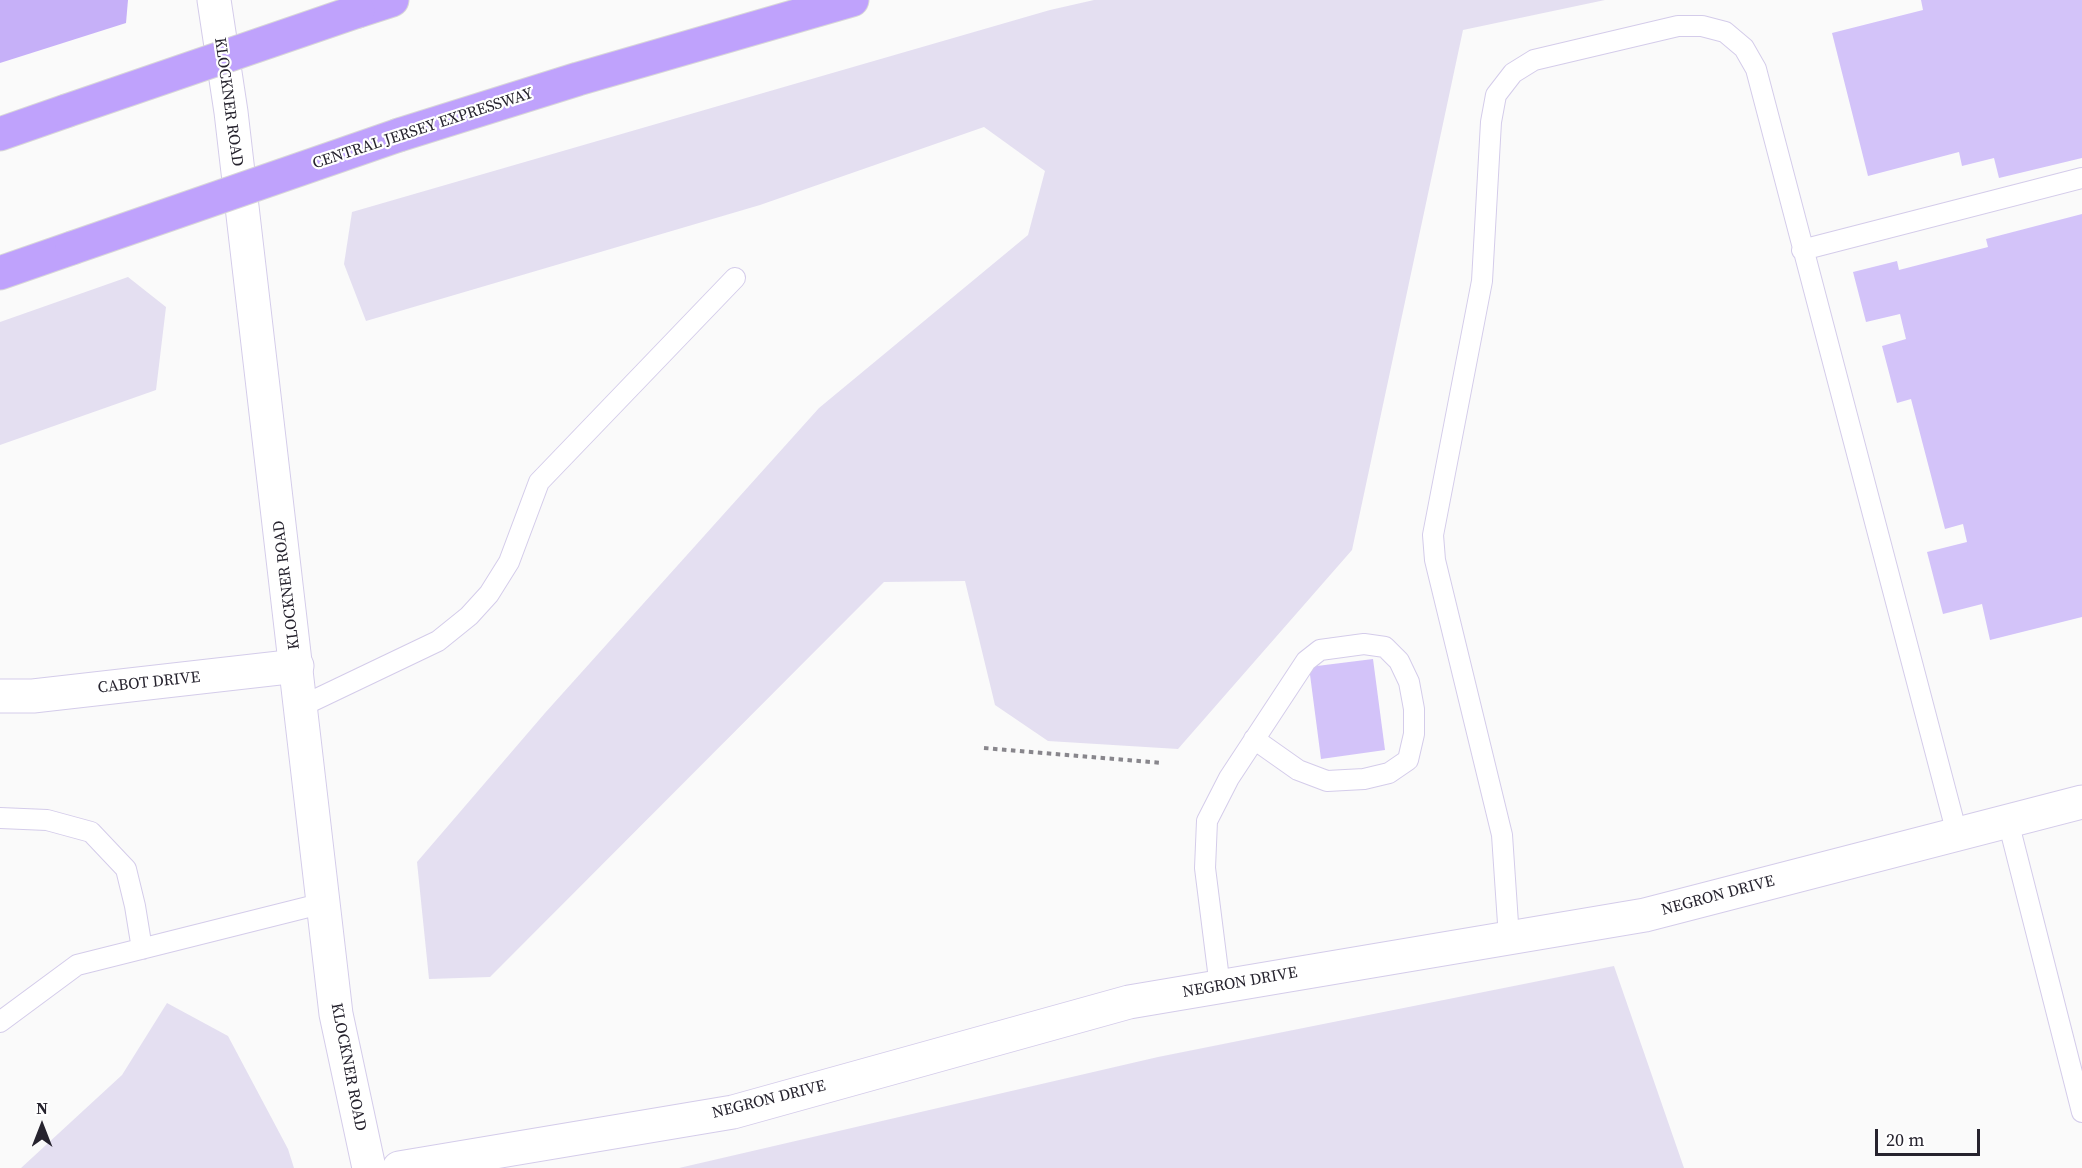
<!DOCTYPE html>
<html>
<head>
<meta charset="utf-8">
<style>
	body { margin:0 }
	#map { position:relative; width:2082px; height:1168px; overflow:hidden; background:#fafafa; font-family:"Source Serif 4",serif }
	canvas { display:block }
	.north { position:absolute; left:12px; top:1096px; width:60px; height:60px; -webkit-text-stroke:4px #fff; paint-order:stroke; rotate:0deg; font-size:16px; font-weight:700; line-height:24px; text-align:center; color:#26232e }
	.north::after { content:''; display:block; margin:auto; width:21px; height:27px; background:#26232e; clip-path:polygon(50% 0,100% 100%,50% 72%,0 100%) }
	.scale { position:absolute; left:1875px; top:1129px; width:105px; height:27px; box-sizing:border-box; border:3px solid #26232e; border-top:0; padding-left:8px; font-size:18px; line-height:21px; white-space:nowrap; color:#26232e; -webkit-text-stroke:4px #fff; paint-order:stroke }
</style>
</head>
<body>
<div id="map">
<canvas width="2082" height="1168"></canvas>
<div class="north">N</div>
<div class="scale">20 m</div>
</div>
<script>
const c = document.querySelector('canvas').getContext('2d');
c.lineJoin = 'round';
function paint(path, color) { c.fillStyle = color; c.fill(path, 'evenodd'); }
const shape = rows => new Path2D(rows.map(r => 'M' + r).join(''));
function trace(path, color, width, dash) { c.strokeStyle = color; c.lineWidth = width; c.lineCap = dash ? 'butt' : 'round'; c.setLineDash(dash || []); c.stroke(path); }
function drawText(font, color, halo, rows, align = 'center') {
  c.font = font + ' "Source Serif 4",serif'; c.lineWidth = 4.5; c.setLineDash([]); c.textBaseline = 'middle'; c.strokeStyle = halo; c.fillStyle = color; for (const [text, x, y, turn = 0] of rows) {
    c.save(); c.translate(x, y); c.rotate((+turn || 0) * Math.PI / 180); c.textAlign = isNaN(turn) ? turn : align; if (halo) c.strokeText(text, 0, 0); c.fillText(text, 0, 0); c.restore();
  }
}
paint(shape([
	[1094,0,1605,0,1463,30,1352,550,1178,749,1048,741,995,705,965,581,884,582,490,977,429,979,417,862,545,713,819,408,1028,235,1045,171,984,127,760,205,366,321,344,264,352,212,1050,10],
	[128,277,166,307,156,390,0,445,0,322],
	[1614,966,1684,1168,679,1168,1158,1057],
	[167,1003,228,1036,288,1149,294,1168,21,1168,122,1075]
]), '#e4dff1');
paint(shape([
	[0,0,128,0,126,23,0,63]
]), '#c6b0f8');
paint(shape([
	[1921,0,2082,0,2082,158,1999,178,1994,158,1962,166,1959,152,1868,176,1832,33,1923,10],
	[2082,214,2082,617,1990,640,1982,604,1943,614,1927,552,1967,542,1963,524,1945,529,1911,399,1897,403,1882,346,1906,339,1900,314,1866,322,1853,272,1897,261,1899,270,1988,247,1986,239],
	[1373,659,1385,750,1321,759,1309,667]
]), '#d3c3f9');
const service = shape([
	[1802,250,2082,178],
	[302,706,438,641,469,616,489,594,509,562,539,482,735,278],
	[0,818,47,820,91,832,126,869,135,906,142,949],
	[2008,821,2082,1112],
	[1509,938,1502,835,1435,560,1433,535,1482,281,1491,122,1496,95,1513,73,1534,60,1678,26,1702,26,1725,32,1744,48,1756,69,1957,834],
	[1220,987,1205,868,1207,821,1229,778,1306,661,1320,650,1364,644,1385,647,1399,661,1409,682,1414,709,1414,734,1408,760,1389,773,1364,779,1327,781,1298,770,1254,739],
	[0,1022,77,965,324,903]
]);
const minor = shape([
	[0,696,33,696,297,666],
	[399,1168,733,1112,1129,1002,1645,915,2082,802]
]);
const secondary = shape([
	[214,0,231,112,336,1014,369,1168]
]);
const motorway = shape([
	[358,11,392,0],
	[0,134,66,111],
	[399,135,578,79,852,0],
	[0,273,72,248]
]);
trace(service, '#d4ccea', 22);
trace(minor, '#d4ccea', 35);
trace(secondary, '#d4ccea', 35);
trace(motorway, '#d8d7d9', 35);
trace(shape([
	[984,748,1162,763]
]), '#88868c', 4, [4.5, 4.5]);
trace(service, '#fff', 20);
trace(minor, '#fff', 33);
trace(secondary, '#fff', 33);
trace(motorway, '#bfa2fc', 33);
const motorwayBridge = shape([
	[66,111,358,11],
	[72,248,399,135]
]);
trace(motorwayBridge, '#d8d7d9', 35, []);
trace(motorwayBridge, '#bfa2fc', 33);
drawText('16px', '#26232e', '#fff', [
	["KLOCKNER ROAD",228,102,82],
	["CENTRAL JERSEY EXPRESSWAY",423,129,-18],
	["KLOCKNER ROAD",287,585,-97],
	["CABOT DRIVE",149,683,-6],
	["NEGRON DRIVE",1718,896,-15],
	["NEGRON DRIVE",1240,983,-10],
	["KLOCKNER ROAD",348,1067,79],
	["NEGRON DRIVE",769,1100,-14]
]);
</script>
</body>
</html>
